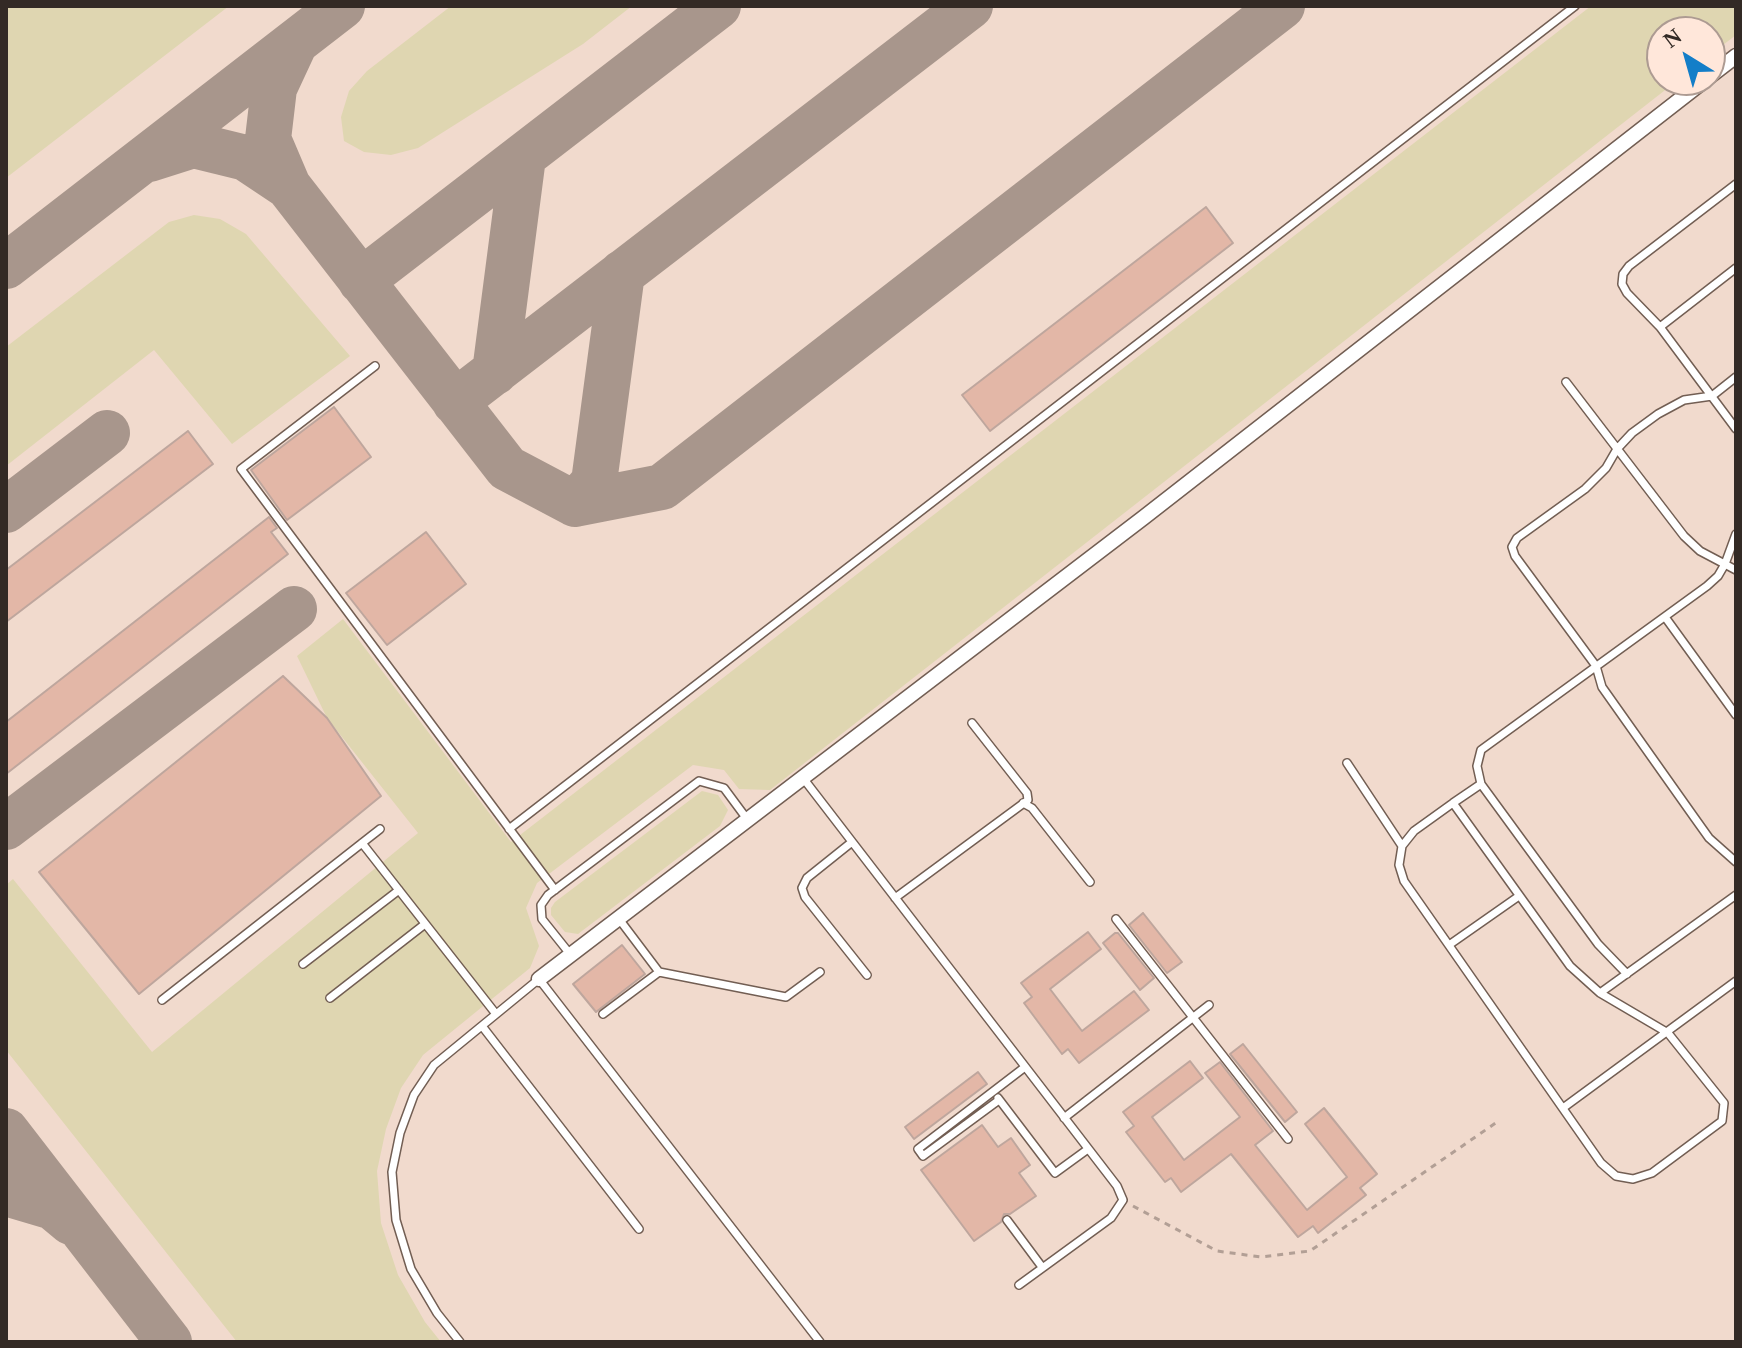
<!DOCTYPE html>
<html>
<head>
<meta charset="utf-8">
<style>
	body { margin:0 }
	#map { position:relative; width:1742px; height:1348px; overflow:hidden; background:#f1dacd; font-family:Georgia,serif }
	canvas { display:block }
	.frame { position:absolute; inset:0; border:8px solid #332a25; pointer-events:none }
	.north { position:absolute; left:1646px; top:16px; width:80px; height:80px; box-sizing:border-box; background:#ffe7da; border:2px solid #ad9b92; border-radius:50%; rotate:323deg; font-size:22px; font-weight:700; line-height:32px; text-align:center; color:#332a25 }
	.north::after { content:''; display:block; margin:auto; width:28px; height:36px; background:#137ec8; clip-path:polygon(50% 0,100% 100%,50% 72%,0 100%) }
</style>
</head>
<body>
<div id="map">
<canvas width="1742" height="1348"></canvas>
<div class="frame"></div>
<div class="north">N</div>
</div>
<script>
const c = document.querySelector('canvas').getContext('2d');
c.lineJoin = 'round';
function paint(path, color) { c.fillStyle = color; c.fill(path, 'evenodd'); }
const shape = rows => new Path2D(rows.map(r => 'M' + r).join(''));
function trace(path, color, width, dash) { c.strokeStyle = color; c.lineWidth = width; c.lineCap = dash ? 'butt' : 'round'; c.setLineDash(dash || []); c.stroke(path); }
paint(shape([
	[6,6,229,6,6,178],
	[451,6,632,6,583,44,418,148,391,155,364,152,344,141,341,117,349,91,367,71],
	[1591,6,1736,6,1736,35,1710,55,1710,32,1662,32,1662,80,1678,80,770,790,739,789,724,770,693,765,537,883,526,908,539,946,530,968,423,1055,401,1088,386,1129,377,1171,381,1223,398,1275,425,1322,441,1342,237,1342,6,1050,6,885,13,879,152,1052,418,833,327,718,297,656,343,619,511,842],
	[194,215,220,219,246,234,350,356,232,444,154,350,6,466,6,347,169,222],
	[702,791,718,795,728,810,720,826,578,934,565,932,551,915,551,908,555,902]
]), '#dfd6b1');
trace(shape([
	[149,159,193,145,246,158,288,186,268,139,274,88,294,45],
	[288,186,507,468,575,504,662,487,1282,6],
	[6,266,342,6],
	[361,281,718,6],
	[495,372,523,157],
	[455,402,970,6],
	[575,504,594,482,622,273],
	[6,510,107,433],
	[6,827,294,609],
	[6,1131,169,1342],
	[6,1193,53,1207,71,1222]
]), '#a8968c', 46);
const building = shape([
	[1206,207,1233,243,990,431,962,395,1206,207],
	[334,407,371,457,287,520,251,470,334,407],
	[188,431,213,464,6,622,6,570,188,431],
	[269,517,277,528,271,532,288,554,6,774,6,722,269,517],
	[426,532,466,584,387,645,346,593,426,532],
	[283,676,327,718,381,796,139,994,39,872,283,676],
	[1143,913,1182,962,1167,973,1129,925,1143,913],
	[1088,932,1101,949,1050,989,1082,1031,1134,991,1149,1010,1079,1063,1068,1049,1062,1054,1024,1003,1032,997,1021,983,1088,932],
	[1115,933,1118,933,1154,978,1140,990,1103,943,1115,933],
	[622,945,645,974,596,1012,573,984,622,945],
	[1243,1044,1297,1112,1285,1122,1230,1054,1243,1044],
	[1190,1061,1203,1078,1152,1117,1184,1160,1240,1117,1205,1073,1220,1062,1273,1131,1255,1145,1307,1210,1347,1177,1305,1124,1324,1108,1377,1174,1360,1188,1366,1195,1318,1233,1313,1226,1298,1237,1231,1154,1181,1192,1171,1178,1165,1182,1126,1132,1134,1126,1123,1112,1190,1061],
	[978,1072,987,1084,914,1139,905,1127,978,1072],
	[982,1125,998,1147,1011,1138,1030,1165,1019,1173,1036,1196,1010,1214,1004,1214,1001,1222,974,1241,921,1170,982,1125]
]);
paint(building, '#e3b7a7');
trace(building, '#bea69d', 2);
const lane = shape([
	[1736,184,1629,266,1623,274,1622,284,1627,293,1660,327,1736,429],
	[1660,327,1736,268],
	[375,366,241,469,555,890],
	[1736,377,1712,396,1684,400,1658,414,1632,433,1617,449,1606,468,1585,489,1517,538,1512,547,1515,556,1596,666,1602,687,1694,817,1709,838,1736,862],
	[1566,382,1684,536,1700,551,1736,570],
	[1665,617,1736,715],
	[1347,763,1402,846],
	[803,778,1117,1186,1123,1200,1111,1218,1019,1285],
	[1481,784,1598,944,1627,974],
	[1023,803,1032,808,1090,882],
	[1453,803,1570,966,1600,993,1668,1033,1724,1103,1722,1121,1652,1173,1633,1179,1616,1176,1601,1163,1404,881,1399,865,1402,846,1414,831,1453,803,1481,784,1477,766,1481,750,1707,586,1718,576,1725,564,1736,534],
	[509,829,1575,6],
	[852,842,807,878,802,888,805,897,867,975],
	[362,843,496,1014],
	[895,898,1028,800,1027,793,972,723],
	[619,919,659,972],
	[1116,919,1288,1139],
	[1449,945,1519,896],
	[570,954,542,919,541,905,548,895,699,781,724,788,747,819],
	[303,964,399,890],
	[1600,993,1736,895],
	[330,998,425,924],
	[162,1000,380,829],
	[603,1014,659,972,786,997,820,972],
	[482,1026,639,1229],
	[998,1098,1055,1173,1088,1149],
	[999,1100,923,1156,918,1149,1025,1067],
	[1563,1108,1736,981],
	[1064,1118,1209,1005],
	[1007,1220,1042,1267],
	[460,1342,437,1313,411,1269,396,1220,392,1172,400,1133,414,1095,434,1065,539,979,820,1342]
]);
const street = shape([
	[1710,76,1736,56],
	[539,979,1143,518,1705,80]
]);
trace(lane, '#725e53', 10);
trace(street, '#725e53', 17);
trace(shape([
	[1133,1206,1217,1251,1261,1257,1310,1251,1500,1120]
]), '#b29f95', 3, [6, 6]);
trace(lane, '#fff', 7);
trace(street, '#fff', 14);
</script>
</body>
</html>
